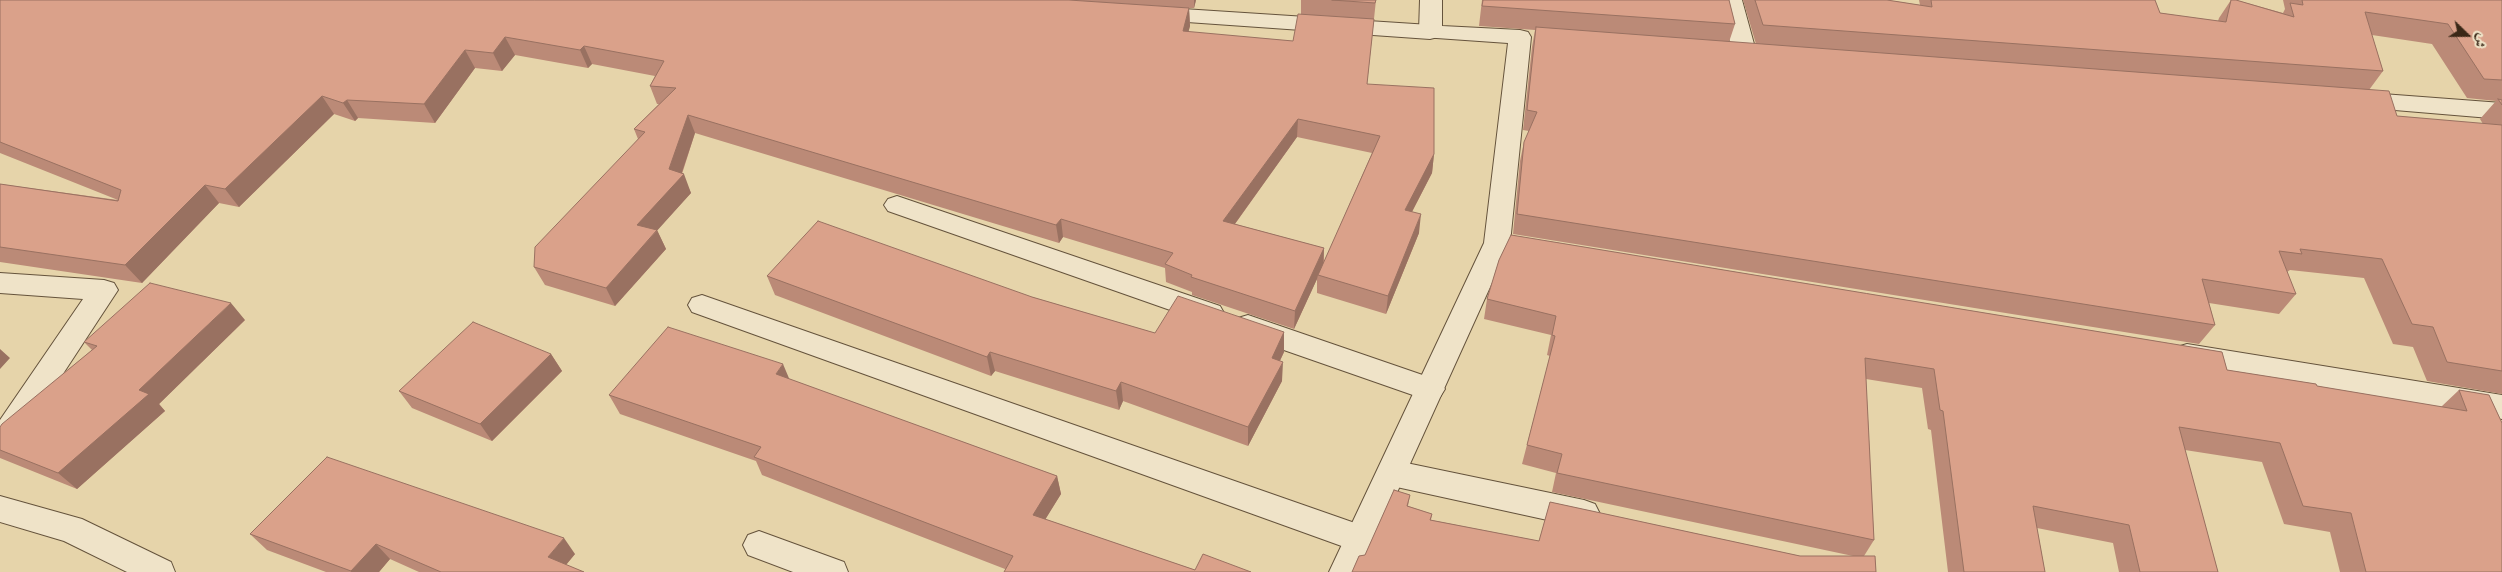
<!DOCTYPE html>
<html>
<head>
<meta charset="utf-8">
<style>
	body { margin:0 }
	#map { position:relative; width:2502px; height:572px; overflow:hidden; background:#e6d4aa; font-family:"Gentium Book Plus",Amiri,serif }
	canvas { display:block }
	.north { position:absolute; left:2442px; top:10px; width:50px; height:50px; -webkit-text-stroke:4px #efe3c8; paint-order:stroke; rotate:112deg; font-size:14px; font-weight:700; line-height:20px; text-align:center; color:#3a2817 }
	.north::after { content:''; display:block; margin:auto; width:18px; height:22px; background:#3a2817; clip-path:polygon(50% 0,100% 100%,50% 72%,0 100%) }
</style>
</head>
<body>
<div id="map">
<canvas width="2502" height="572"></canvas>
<div class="north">ش</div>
</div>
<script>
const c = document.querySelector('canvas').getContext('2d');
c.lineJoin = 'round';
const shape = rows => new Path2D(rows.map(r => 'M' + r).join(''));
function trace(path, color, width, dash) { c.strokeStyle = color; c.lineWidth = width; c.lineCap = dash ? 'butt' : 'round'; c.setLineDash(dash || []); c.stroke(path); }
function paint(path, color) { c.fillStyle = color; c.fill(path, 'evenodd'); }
const minor = shape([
	[1720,0,1742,0,1757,55,1753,60,1745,62,1737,60,1733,55,1720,0],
	[1152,7,1430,25,1438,27,1441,32,1438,37,1430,39,1144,19,1141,14,1144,9,1152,7],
	[2356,92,2502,103,2502,119,2347,106,2344,100,2347,94,2356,92],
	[897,196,1220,306,1224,313,1220,320,1210,324,888,211,884,205,888,199,897,196],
	[0,273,104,280,114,283,118,290,11,453,0,456,0,420,83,299,0,293,0,273],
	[702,295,1372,529,1377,539,1372,549,1361,553,692,312,688,305,692,298,702,295],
	[1248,315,1440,381,1445,389,1440,397,1430,401,1238,334,1234,326,1238,318,1248,315],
	[2187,344,2502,395,2502,419,2187,366,2177,363,2173,355,2177,347,2187,344],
	[1392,460,1584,500,1595,504,1600,514,1595,524,1584,528,1392,486,1381,482,1377,473,1381,464,1392,460],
	[0,496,82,519,171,562,175,572,127,572,64,541,0,522,0,496],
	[759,531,844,562,848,572,793,572,748,555,743,545,748,535,759,531]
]);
const tertiary = shape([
	[1420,0,1442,0,1442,26,1520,30,1528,32,1531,37,1510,243,1361,572,1329,572,1484,243,1508,43,1422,37,1419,32,1420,0]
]);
trace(minor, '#65533c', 2);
trace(tertiary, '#65533c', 2);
paint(minor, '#efe3c8');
paint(tertiary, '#efe3c8');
paint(shape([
	[0,0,1196,0,1194,8,1189,8,1190,26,1188,32,1293,41,1301,15,1301,0,1376,0,1367,84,1434,154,1432,173,1412,212,1419,233,1386,314,1317,293,1317,279,1294,329,1192,295,1192,292,1166,282,1165,268,1063,237,1059,243,695,133,682,174,691,193,657,230,666,249,615,306,545,285,534,267,638,139,634,129,659,104,657,104,650,86,655,76,592,64,588,68,515,55,502,71,475,68,435,123,358,118,355,121,334,114,239,207,219,203,142,283,0,262,0,184,118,200,0,153],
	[1297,137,1372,153,1324,262,1324,248,1235,224],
	[1482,0,1729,0,1735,24,1729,42,1756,44,1743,0,1887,0,1920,5,1919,0,2155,0,2160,13,2218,21,2219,18,2231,0,2236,0,2283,13,2285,9,2283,0,2502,0,2502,394,2427,381,2413,347,2393,344,2364,278,2290,270,2287,272,2296,294,2279,314,2209,303,2215,325,2199,344,1513,234,1520,161,1524,142,1529,131,1523,130,1532,47,1535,30,1479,26],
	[2372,35,2432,44,2467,98,2496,101,2480,119,2483,124,2397,116,2369,90,2383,71],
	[1511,235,2222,352,2227,370,2316,384,2317,386,2441,407,2459,390,2489,395,2502,423,2502,572,2340,572,2330,532,2284,524,2262,462,2185,450,2218,572,2119,572,2113,543,2037,528,2045,572,1948,572,1931,430,1928,429,1922,388,1866,379,1874,540,1864,556,1875,556,1876,572,1352,572,1359,556,1365,555,1394,490,1410,495,1408,506,1432,514,1431,520,1539,541,1550,502,1800,556,1853,556,1552,492,1556,473,1522,464,1550,356,1547,355,1551,335,1484,319,1487,299,1499,260],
	[767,276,1032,297,1155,333,1284,332,1284,352,1280,361,1282,381,1248,446,1123,401,1119,410,995,371,991,376,775,295],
	[245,320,159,404,165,411,77,489,0,458,0,427,92,350,84,342],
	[551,354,562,371,492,441,412,408,399,391],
	[789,379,1057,476,1061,494,1045,519,1195,570,1251,572,1005,569,762,475,756,461,620,414,609,395],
	[250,534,575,554,566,565,584,572,419,572,390,559,379,572,326,572,267,550]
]), '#bb8a77');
paint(shape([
	[1194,0,1196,0,1194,8],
	[1189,8,1190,26,1184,49,1183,31],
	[505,37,515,55,502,71,493,53],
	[584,46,592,64,588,68,580,50],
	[465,50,475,68,435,123,424,104],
	[322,96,334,114,239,207,225,189],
	[347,100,358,118,355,121,343,103],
	[688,115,695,133,680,178,684,174,691,193,646,243,637,225,669,169],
	[1298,119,1297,137,1224,239,1223,221],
	[1434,154,1432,173,1403,229,1405,210],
	[205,185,219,203,142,283,125,265],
	[1421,214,1419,233,1386,314,1388,296],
	[1061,219,1063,237,1059,243,1056,225],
	[657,230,666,249,615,306,606,288],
	[1324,248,1323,266,1318,275,1317,279,1294,329,1295,311],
	[231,303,245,320,159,404,165,411,77,489,58,473,139,390],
	[1284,332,1284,352,1272,377,1272,358],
	[0,349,10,358,0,369],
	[990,352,995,371,991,376,987,357],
	[551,354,562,371,492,441,480,424],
	[1283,362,1282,381,1248,446,1248,427],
	[783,364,791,383,776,374],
	[1121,382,1123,401,1119,410,1116,391],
	[1057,476,1061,494,1037,533,1033,515],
	[564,538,575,554,560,572,548,557],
	[376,544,390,559,379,572,351,572,351,571]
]), '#997161');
const building = shape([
	[0,0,1069,0,1189,8,1183,31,1293,41,1298,14,1374,19,1367,84,1434,88,1434,154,1405,210,1421,214,1388,296,1318,275,1380,136,1298,119,1223,221,1324,248,1295,311,1191,277,1192,275,1165,264,1173,253,1061,219,1056,225,688,115,669,169,684,174,637,225,657,230,606,288,534,267,535,247,645,132,634,129,676,88,650,86,664,61,584,46,580,50,505,37,493,53,465,50,424,104,347,100,343,103,322,96,225,189,205,185,125,265,0,247,0,184,118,201,121,190,0,142,0,0],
	[1332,0,1376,0,1375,3,1332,0],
	[1483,0,1729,0,1735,24,1482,6,1483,0],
	[1755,0,1887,0,1932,7,1931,0,2155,0,2160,13,2226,22,2231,0,2236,0,2294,17,2290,3,2303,5,2302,0,2502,0,2502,80,2484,79,2448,24,2365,12,2383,71,1763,25,1755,0],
	[1536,27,2389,91,2397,116,2502,125,2502,371,2447,362,2433,327,2412,324,2382,259,2300,249,2302,254,2279,251,2296,294,2202,279,2215,325,1517,214,1524,142,1537,112,1527,110,1536,27],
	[2498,99,2502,100,2502,105,2498,99],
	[818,221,1032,297,1155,333,1178,296,1284,332,1272,358,1283,362,1248,427,1121,382,1116,391,990,352,987,357,767,276,818,221],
	[1511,235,2222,352,2227,370,2316,384,2317,386,2467,411,2459,390,2489,395,2502,423,2502,572,2366,572,2351,513,2303,506,2280,443,2179,427,2218,572,2140,572,2129,525,2033,506,2045,572,1964,572,1943,411,1940,410,1934,369,1865,358,1874,540,1557,473,1562,454,1527,445,1555,336,1552,335,1556,316,1487,299,1499,260,1511,235],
	[150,283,231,303,139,390,149,394,58,473,0,450,0,427,2,424,97,346,84,342,150,283],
	[473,322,551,354,480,424,399,391,473,322],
	[668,327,783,364,776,374,1057,476,1033,515,1195,570,1203,554,1251,572,1004,572,1013,556,754,457,761,447,609,395,668,327],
	[327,457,564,538,548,557,584,572,441,572,376,544,351,571,250,534,327,457],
	[1394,490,1410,495,1407,506,1432,514,1430,520,1539,541,1550,502,1800,556,1875,556,1876,572,1352,572,1359,556,1365,555,1394,490]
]);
paint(building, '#daa18a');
trace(building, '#997161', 1);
</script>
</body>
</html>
